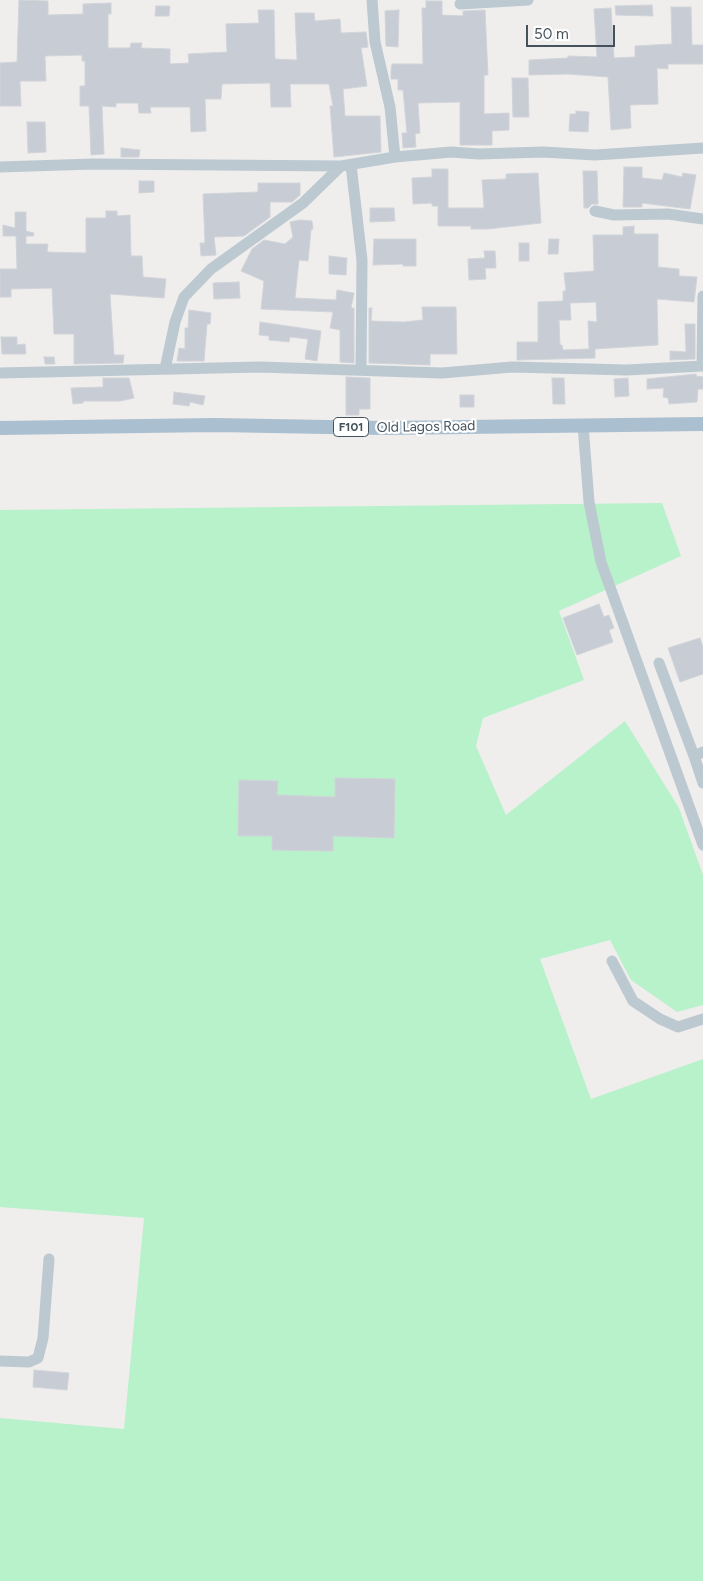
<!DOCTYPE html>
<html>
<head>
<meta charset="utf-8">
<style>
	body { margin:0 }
	#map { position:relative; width:703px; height:1581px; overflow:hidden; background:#f0eded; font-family:Figtree,sans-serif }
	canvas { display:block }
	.scale { position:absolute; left:526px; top:25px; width:89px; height:22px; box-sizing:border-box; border:2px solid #44525c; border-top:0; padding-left:6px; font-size:15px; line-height:18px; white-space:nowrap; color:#44525c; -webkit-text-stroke:4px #fff; paint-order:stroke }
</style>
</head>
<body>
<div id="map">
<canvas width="703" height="1581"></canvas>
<div class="scale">50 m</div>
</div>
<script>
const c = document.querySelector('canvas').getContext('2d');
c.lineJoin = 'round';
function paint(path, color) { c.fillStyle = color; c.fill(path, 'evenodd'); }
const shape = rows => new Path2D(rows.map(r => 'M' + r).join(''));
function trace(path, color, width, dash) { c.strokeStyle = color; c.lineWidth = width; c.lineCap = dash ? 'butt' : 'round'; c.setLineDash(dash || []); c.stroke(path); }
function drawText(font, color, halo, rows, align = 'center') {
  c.font = font + ' Figtree,sans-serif'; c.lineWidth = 4.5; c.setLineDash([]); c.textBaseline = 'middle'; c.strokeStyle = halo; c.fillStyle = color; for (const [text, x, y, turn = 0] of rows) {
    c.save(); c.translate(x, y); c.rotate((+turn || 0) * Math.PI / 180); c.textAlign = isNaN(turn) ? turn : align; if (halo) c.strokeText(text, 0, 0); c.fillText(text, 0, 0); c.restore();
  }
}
paint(shape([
	[662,503,681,556,559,611,584,680,483,718,476,746,506,815,625,721,679,808,703,875,703,1005,677,1012,631,980,610,940,540,959,591,1099,703,1059,703,1581,0,1581,0,1418,124,1429,144,1218,0,1207,0,510]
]), '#b7f2ca');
const building = shape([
	[19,0,48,1,48,15,83,14,83,4,111,3,111,14,108,14,108,48,130,48,131,43,142,43,141,48,170,49,170,64,189,63,188,54,227,52,226,24,259,23,258,10,274,10,275,59,297,60,295,13,314,13,315,21,340,19,341,33,366,32,368,47,361,48,367,86,343,89,345,116,380,116,381,152,334,157,330,106,333,106,329,84,290,84,291,107,271,107,270,83,222,84,221,99,205,99,206,131,191,132,190,107,150,107,151,113,139,113,138,103,116,103,116,107,102,106,104,154,91,155,89,106,80,106,80,86,85,86,85,61,82,61,82,55,45,56,46,81,20,81,21,106,0,106,0,63,17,62,19,0],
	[426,1,442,1,442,15,463,16,463,11,485,10,488,75,484,75,484,114,509,113,509,130,492,131,492,145,460,145,460,102,418,103,420,133,415,134,416,147,403,148,402,133,407,133,403,90,398,90,398,79,391,79,391,71,392,64,423,64,422,8,426,8,426,1],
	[652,5,653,16,616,15,615,6,652,5],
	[156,6,170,6,169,16,155,16,156,6],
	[671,7,691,7,692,45,703,45,703,64,668,64,668,69,657,68,658,104,630,105,631,128,611,130,608,77,568,74,529,75,529,60,568,58,568,56,597,57,594,9,611,8,614,58,635,57,635,46,672,44,671,7],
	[399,10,398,47,386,46,385,11,399,10],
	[512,78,528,78,529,117,513,117,512,78],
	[576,111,589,112,588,132,569,131,570,114,576,114,576,111],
	[27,122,45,122,46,152,28,153,27,122],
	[121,148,140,150,139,157,121,157,121,148],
	[624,167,642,167,642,178,662,180,664,173,682,177,683,173,696,175,690,209,642,203,642,207,623,207,624,167],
	[432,169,448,169,448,208,484,208,482,180,506,179,506,174,538,173,541,223,488,229,471,229,471,226,438,226,438,206,432,206,432,203,413,204,412,178,432,177,432,169],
	[583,171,597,171,598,204,592,204,588,208,584,208,583,171],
	[139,181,154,181,154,192,139,193,139,181],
	[258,183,300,183,300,195,292,202,270,202,270,217,244,236,214,237,216,255,201,256,200,243,205,243,203,194,258,192,258,183],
	[370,208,394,208,395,221,370,222,370,208],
	[106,211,117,211,117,216,130,215,131,256,142,256,143,277,166,279,164,298,110,294,114,355,124,355,123,363,74,364,74,334,54,334,52,288,11,289,11,297,0,297,0,269,17,269,16,236,3,236,3,225,15,228,15,212,26,212,26,231,34,233,33,236,26,236,26,244,48,244,47,252,86,253,86,218,106,218,106,211],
	[300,220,312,221,313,229,311,230,308,261,299,260,295,298,336,300,337,290,354,293,351,308,354,308,354,363,340,362,340,330,330,328,333,312,261,309,264,281,241,271,252,249,264,240,285,244,293,237,290,222,300,220],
	[634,226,634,234,658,234,658,267,679,269,679,276,697,277,694,302,657,299,658,345,595,349,595,358,517,360,517,342,538,342,538,302,563,301,563,291,566,291,564,273,594,271,593,235,623,235,623,227,634,226],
	[596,302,597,322,588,321,589,349,563,350,562,345,560,345,559,320,571,320,570,303,596,302],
	[374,239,416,239,416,266,403,266,403,264,373,265,374,239],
	[549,239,559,239,558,254,548,254,549,239],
	[519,243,529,243,529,261,519,261,519,243],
	[484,251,495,251,496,268,485,268,486,279,469,280,468,259,485,258,484,251],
	[329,256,347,258,346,275,329,274,329,256],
	[239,282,240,298,214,299,213,283,239,282],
	[422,307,456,307,457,354,430,354,430,365,369,363,369,308,372,308,371,321,404,322,423,320,422,307],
	[189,310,211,313,210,324,207,324,204,361,177,361,179,348,185,349,185,328,188,328,189,310],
	[260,322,321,331,317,361,305,359,308,339,290,337,289,342,269,340,269,336,259,335,260,322],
	[685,324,695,324,695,359,670,360,670,351,686,352,685,324],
	[1,337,17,337,17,345,25,344,26,354,2,354,1,337],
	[44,357,54,357,55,364,45,364,44,357],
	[696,374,696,376,703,377,703,389,698,389,697,402,669,404,668,398,663,397,664,388,647,389,647,379,696,374],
	[346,377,370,378,370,409,359,409,359,415,346,415,346,377],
	[103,378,129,378,134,398,120,401,83,401,83,403,73,404,71,388,103,387,103,378],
	[552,378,564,378,565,404,553,404,552,378],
	[628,378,629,396,615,397,614,379,628,378],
	[174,392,205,396,203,405,190,402,189,406,173,404,174,392],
	[460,395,474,395,474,407,460,407,460,395],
	[599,604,604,617,609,615,614,628,609,630,613,642,577,655,563,618,599,604],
	[700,638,703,647,703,674,680,682,668,648,700,638],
	[335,778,395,779,394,838,333,836,333,851,272,850,272,836,238,836,239,780,278,781,277,795,335,797,335,778],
	[34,1370,69,1373,67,1390,33,1387,34,1370]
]);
paint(building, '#c8ccd4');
trace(building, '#d0d4d9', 1);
trace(shape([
	[372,0,375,42,390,107,395,157],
	[460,4,528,0],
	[351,165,362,260,361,370],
	[0,167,93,164,341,166,395,157,451,152,479,154,543,152,595,155,703,148],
	[595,211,614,215,668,214,703,219],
	[702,366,703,296],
	[165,369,175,322,184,297,211,269,303,203,341,166],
	[0,373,260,367,442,373,512,367,627,370,703,366],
	[583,425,589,502,601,562,703,845],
	[659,663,694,756],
	[703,752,694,756,703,783],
	[612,961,633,1001,660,1019,678,1027,703,1019],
	[0,1361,29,1362,38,1358,43,1338,49,1259]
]), '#bcc9d1', 11);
trace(shape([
	[0,428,215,425,384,428,703,424]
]), '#aabfcf', 14);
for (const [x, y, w] of [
	[351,427,35]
]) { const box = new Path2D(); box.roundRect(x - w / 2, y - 9.5, w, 19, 4); c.fillStyle = '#fff'; c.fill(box); trace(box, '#44525c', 1); }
drawText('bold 12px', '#44525c', null, [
	["F101",351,427]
]);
drawText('14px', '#44525c', '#fff', [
	["Old Lagos Road",426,427,-1]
]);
</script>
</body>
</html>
